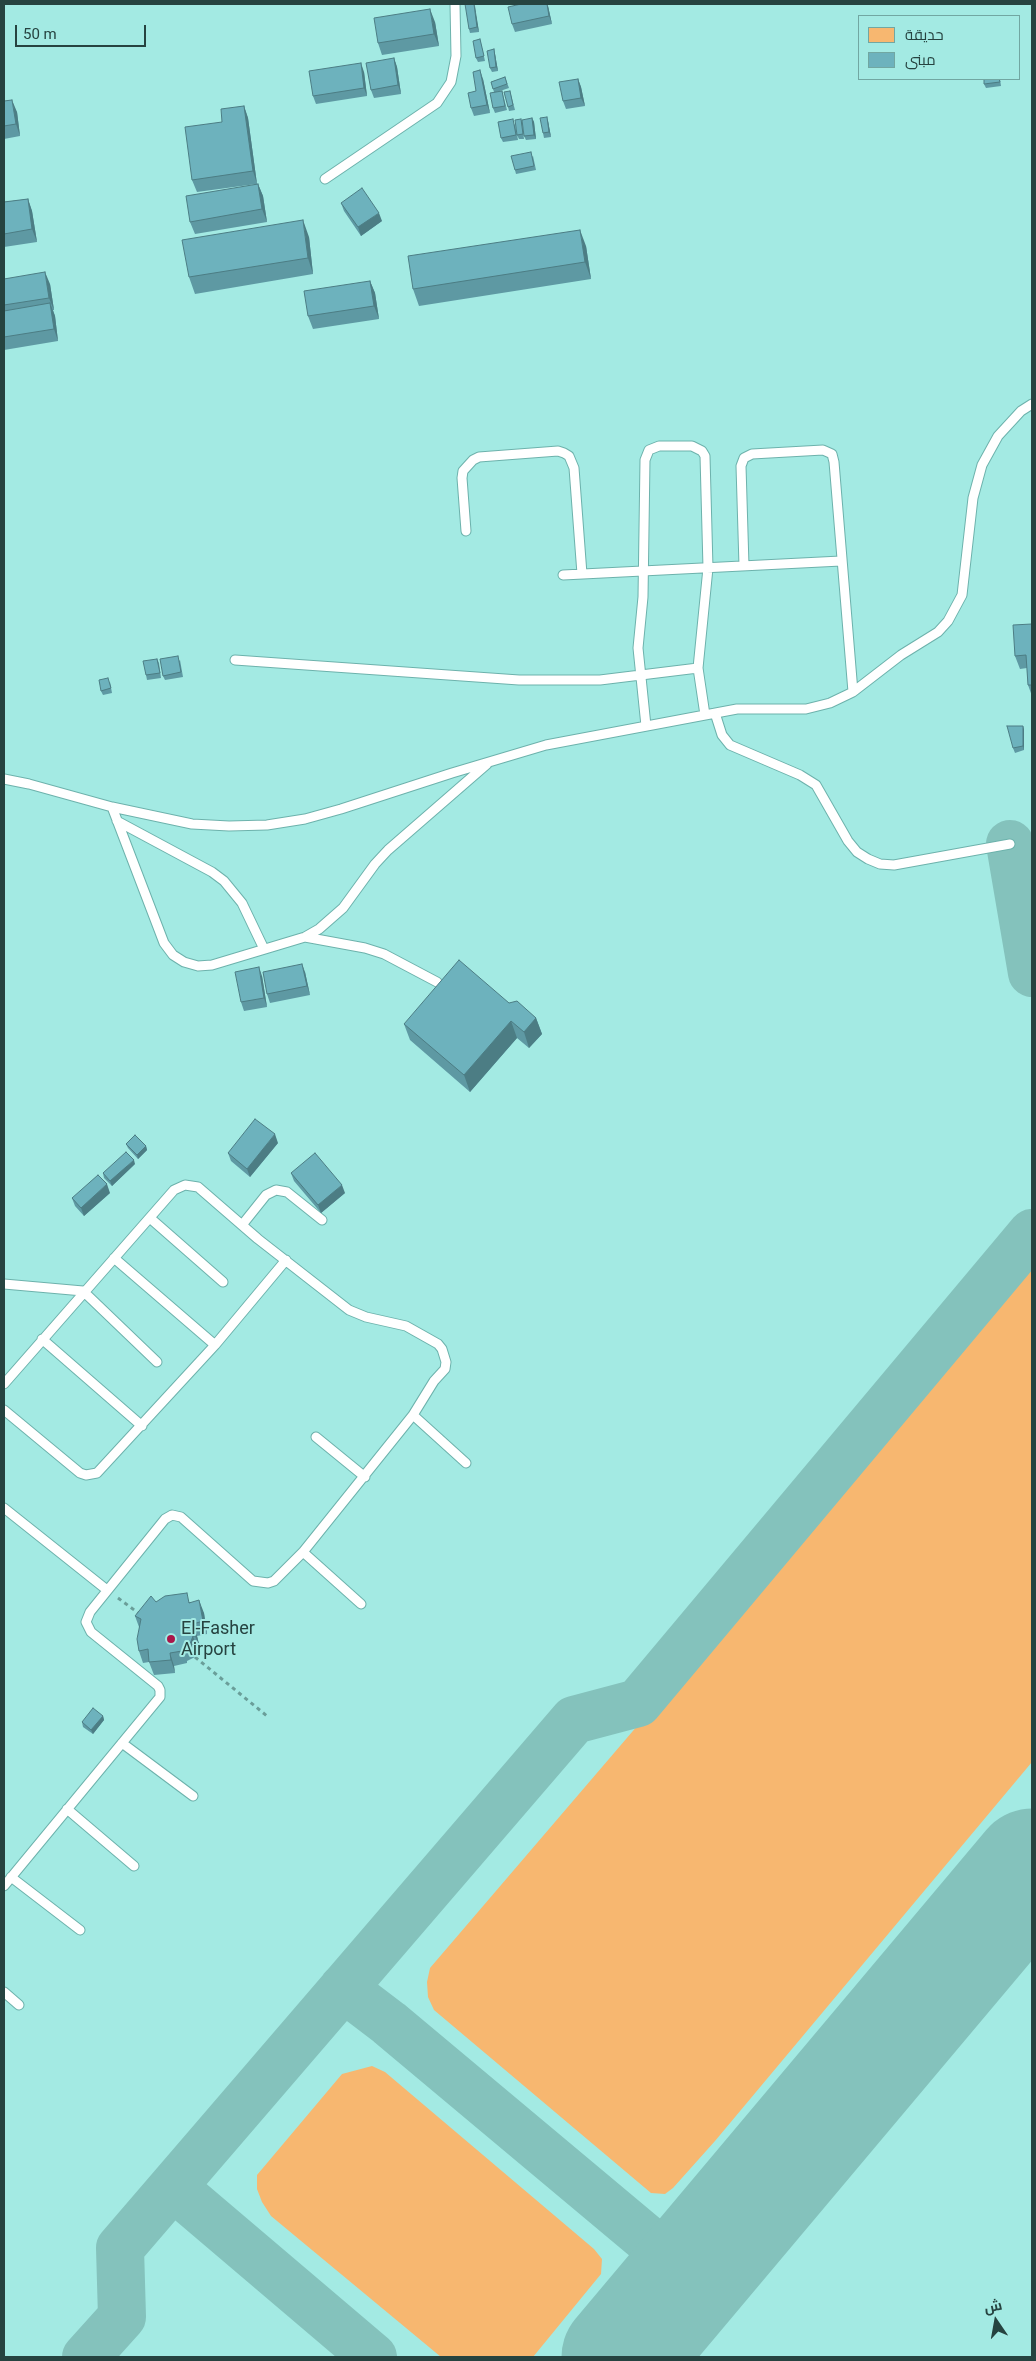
<!DOCTYPE html>
<html>
<head>
<meta charset="utf-8">
<style>
	body { margin:0 }
	#map { position:relative; width:1036px; height:2361px; overflow:hidden; background:#a3eae3; font-family:Roboto,Cairo,sans-serif }
	canvas { display:block }
	.frame { position:absolute; inset:0; border:5px solid #264340; pointer-events:none }
	.legend { position:absolute; left:858px; top:15px; width:162px; height:65px; box-sizing:border-box; background:#a3eae3; border:1px solid #71a7a2; margin:0; padding:6px 9px; list-style:none; font-size:15px; color:#264340 }
	.legend li { display:flex; align-items:center; gap:10px; height:25px }
	.legend b { width:25px; border:1px solid #71a7a2 }
	.north { position:absolute; left:971px; top:2296px; width:50px; height:50px; -webkit-text-stroke:4px #a3eae3; paint-order:stroke; rotate:348deg; font-size:14px; font-weight:700; line-height:20px; text-align:center; color:#264340 }
	.north::after { content:''; display:block; margin:auto; width:18px; height:22px; background:#264340; clip-path:polygon(50% 0,100% 100%,50% 72%,0 100%) }
	.scale { position:absolute; left:15px; top:25px; width:131px; height:22px; box-sizing:border-box; border:2px solid #264340; border-top:0; padding-left:6px; font-size:15px; line-height:18px; white-space:nowrap; color:#264340; -webkit-text-stroke:4px #a3eae3; paint-order:stroke }
</style>
</head>
<body>
<div id="map">
<canvas width="1036" height="2361"></canvas>
<div class="frame"></div>
<ul class="legend">
<li><b style="height:14px;background:#f7b770"></b>حديقة</li>
<li><b style="height:14px;background:#6db2bd"></b>مبنى</li>
</ul>
<div class="north">ش</div>
<div class="scale">50 m</div>
</div>
<script>
const c = document.querySelector('canvas').getContext('2d');
c.lineJoin = 'round';
function paint(path, color) { c.fillStyle = color; c.fill(path, 'evenodd'); }
const shape = rows => new Path2D(rows.map(r => 'M' + r).join(''));
function trace(path, color, width, dash) { c.strokeStyle = color; c.lineWidth = width; c.lineCap = dash ? 'butt' : 'round'; c.setLineDash(dash || []); c.stroke(path); }
function drawText(font, color, halo, rows, align = 'center') {
  c.font = font + ' Roboto,sans-serif'; c.lineWidth = 4; c.setLineDash([]); c.textBaseline = 'middle'; c.strokeStyle = halo; c.fillStyle = color; for (const [text, x, y, turn = 0] of rows) {
    c.save(); c.translate(x, y); c.rotate((+turn || 0) * Math.PI / 180); c.textAlign = isNaN(turn) ? turn : align; if (halo) c.strokeText(text, 0, 0); c.fillText(text, 0, 0); c.restore();
  }
}
paint(shape([
	[1032,1251,1032,1762,715,2141,673,2188,665,2194,651,2193,434,2010,428,1997,427,1982,430,1968,644,1718,642,1713,779,1547],
	[372,2066,385,2072,594,2249,602,2259,601,2274,533,2357,441,2357,271,2216,262,2202,257,2189,257,2175,342,2074]
]), '#f7b770');
trace(shape([
	[1010,844,1032,973],
	[343,1988,389,2023,690,2275],
	[173,2187,373,2357],
	[86,2357,122,2317,120,2248,574,1720,638,1703,1032,1233]
]), '#84c2bc', 48);
trace(shape([
	[621,2357,1032,1868]
]), '#84c2bc', 119);
const lane = shape([
	[325,179,437,103,451,82,456,56,455,4],
	[466,531,462,478,463,471,473,460,479,457,558,451,564,453,569,456,574,468,582,574],
	[744,566,741,466,744,458,752,454,823,450,832,454,834,462,853,692],
	[563,575,841,561],
	[235,660,519,680,600,680,698,668],
	[715,713,722,735,730,745,800,775,816,785,848,841,857,852,868,859,880,864,894,865,1010,844],
	[646,726,638,648,643,597,645,460,649,450,659,446,692,446,702,451,705,456,708,568,698,668,705,715],
	[4,779,29,784,112,807,192,824,229,826,267,825,305,819,341,809,452,773,546,745,737,709,806,709,830,703,853,692,901,655,938,632,948,621,962,595,973,498,982,465,998,436,1021,411,1032,404],
	[112,807,164,943,173,955,184,962,198,966,212,965,305,937,319,929,343,908,375,864,388,850,487,764],
	[117,821,212,872,224,881,242,903,264,949],
	[305,937,365,948,384,954,437,982],
	[150,1218,223,1282],
	[242,1225,266,1195,276,1190,287,1192,322,1220],
	[114,1258,215,1345],
	[4,1284,83,1291,157,1362],
	[42,1339,142,1426],
	[4,1384,174,1190,185,1185,198,1187,258,1239,349,1310,366,1317,406,1326,438,1344,442,1349,446,1362,445,1369,434,1381,413,1415,303,1552,274,1581,268,1583,253,1581,181,1517,172,1515,165,1519,90,1612,86,1622,91,1632,158,1686,160,1690,160,1697,4,1886],
	[4,1410,80,1473,86,1475,97,1473,215,1345,286,1260],
	[413,1415,466,1463],
	[316,1437,365,1477],
	[4,1508,107,1590],
	[303,1552,361,1604],
	[122,1743,193,1796],
	[67,1809,134,1866],
	[11,1877,80,1930],
	[4,1992,19,2005]
]);
trace(lane, '#6db2ac', 11);
trace(shape([
	[118,1598,141,1615],
	[195,1657,267,1716]
]), '#6a9e99', 3, [4, 4]);
trace(lane, '#fff', 9);
paint(shape([
	[474,4,479,32,470,33,469,29],
	[548,6,552,24,515,32,512,24],
	[435,22,439,46,382,55,378,43],
	[480,39,485,61,478,62,476,58],
	[494,49,495,54,498,71,492,72,490,68],
	[394,58,397,67,401,94,374,98,371,90],
	[364,72,367,96,316,104,313,96],
	[505,77,509,88,497,92,502,91,507,110,495,113,493,108,494,92,491,82],
	[483,79,490,113,474,116,471,108],
	[578,79,581,87,585,106,566,109,563,101],
	[1000,79,1001,86,986,88,984,84],
	[510,91,515,110,509,111,508,107],
	[4,101,17,112,20,136,4,139],
	[244,106,248,118,257,184,258,184,263,196,267,222,195,234,190,222,256,184,197,192,192,180,222,122],
	[532,118,534,122,536,139,526,140,524,136],
	[521,119,522,123,524,139,519,139,517,135],
	[548,121,551,137,544,138,543,133],
	[515,124,518,140,503,142,501,138],
	[533,156,536,170,516,174,515,170],
	[28,199,32,211,37,242,4,247,4,202],
	[341,203,382,221,361,236,344,211],
	[309,237,313,274,195,294,189,277],
	[586,246,591,279,419,306,413,289],
	[4,279,50,284,54,310,53,310,55,316,58,341,4,350],
	[370,281,375,293,379,319,313,329,308,316],
	[1032,624,1032,696,1028,685,1027,668,1020,669,1015,656],
	[157,659,159,663,161,678,147,680,146,675],
	[180,660,183,677,165,680,163,676],
	[110,682,112,693,103,695,101,691],
	[1023,726,1024,730,1024,750,1015,753,1013,748],
	[305,972,310,995,270,1003,267,994],
	[262,976,267,1007,244,1011,241,1002],
	[509,1003,536,1018,542,1034,529,1048,517,1038,470,1092,410,1040,404,1024],
	[278,1143,250,1177,231,1161,228,1153],
	[126,1144,146,1146,147,1150,138,1159,128,1148],
	[135,1164,112,1186,104,1178,103,1173],
	[291,1173,345,1193,321,1213,294,1181],
	[110,1193,84,1216,75,1206,72,1198],
	[156,1602,191,1602,204,1613,207,1634,197,1636,200,1648,197,1649,195,1657,187,1661,187,1663,174,1666,175,1673,154,1675,149,1662,143,1663,139,1651,139,1627,135,1616],
	[103,1716,104,1720,93,1734,83,1727,82,1722]
]), '#5e99a3');
paint(shape([
	[474,4,475,6,479,32,477,27],
	[547,4,548,4,548,6,552,24,549,16],
	[430,9,435,22,439,46,434,34],
	[494,49,495,54,498,71,496,67],
	[394,58,397,67,401,94,398,85],
	[361,63,364,72,367,96,364,88],
	[480,70,483,79,490,113,487,105],
	[578,79,581,87,585,106,581,98],
	[12,100,17,112,20,136,16,124],
	[244,106,248,118,257,184,253,171],
	[547,117,548,121,551,137,549,132],
	[532,118,534,122,536,139,534,135],
	[258,184,263,196,267,222,262,209],
	[28,199,32,211,37,242,32,229],
	[379,213,382,221,361,236,358,227],
	[303,220,309,237,313,274,308,258],
	[580,230,586,246,591,279,585,262],
	[45,272,50,284,54,310,49,298],
	[370,281,375,293,379,319,374,306],
	[50,303,55,316,58,341,54,329],
	[1023,726,1024,730,1024,750,1023,746],
	[302,964,305,972,310,995,307,986],
	[259,967,262,976,267,1007,264,998],
	[536,1018,542,1034,529,1048,524,1032],
	[511,1021,517,1038,470,1092,464,1075],
	[275,1134,278,1143,250,1177,247,1169],
	[146,1146,147,1150,138,1159,137,1155],
	[134,1160,135,1164,112,1186,110,1181],
	[107,1184,110,1193,84,1216,81,1208],
	[342,1185,345,1193,321,1213,318,1205],
	[199,1600,204,1613,207,1634,203,1621],
	[193,1624,197,1636,200,1648,195,1636],
	[193,1636,197,1649,195,1657,190,1644],
	[170,1653,174,1666,175,1673,171,1660],
	[103,1716,104,1720,93,1734,91,1730]
]), '#4c7d84');
const building = shape([
	[465,4,474,4,477,27,469,29,465,4],
	[521,4,547,4,549,16,512,24,508,7,521,4],
	[430,9,434,34,378,43,374,18,430,9],
	[480,39,484,56,476,58,473,41,480,39],
	[494,49,496,67,490,68,487,51,494,49],
	[394,58,398,85,371,90,366,63,394,58],
	[361,63,364,88,313,96,309,71,361,63],
	[480,70,487,105,471,108,468,93,476,91,473,72,480,70],
	[505,77,507,84,493,89,491,82,505,77],
	[578,79,581,98,563,101,559,82,578,79],
	[984,79,999,79,1000,82,984,84,984,79],
	[502,91,505,106,493,108,490,93,502,91],
	[510,91,513,105,508,107,504,92,510,91],
	[12,100,16,124,4,126,4,101,12,100],
	[244,106,253,171,192,180,185,127,222,122,221,109,244,106],
	[547,117,549,132,543,133,540,118,547,117],
	[532,118,534,135,524,136,522,120,532,118],
	[513,119,516,135,501,138,498,122,513,119],
	[521,119,523,134,517,135,515,120,521,119],
	[531,152,534,166,515,170,511,156,531,152],
	[258,184,262,209,190,222,186,196,258,184],
	[362,188,379,213,358,227,341,203,362,188],
	[28,199,32,229,4,234,4,202,28,199],
	[303,220,308,258,189,277,182,240,303,220],
	[580,230,585,262,413,289,408,256,580,230],
	[45,272,49,298,4,305,4,279,45,272],
	[370,281,374,306,308,316,304,291,370,281],
	[50,303,54,329,4,337,4,311,50,303],
	[1032,624,1032,685,1028,685,1026,655,1015,656,1013,625,1032,624],
	[178,656,181,672,163,676,160,659,178,656],
	[157,659,160,673,146,675,143,661,157,659],
	[108,678,111,688,101,691,99,680,108,678],
	[1007,726,1023,726,1023,746,1013,748,1007,726],
	[459,960,509,1003,517,1001,536,1018,524,1032,511,1021,464,1075,404,1024,459,960],
	[302,964,307,986,267,994,263,972,302,964],
	[259,967,264,998,241,1002,235,972,259,967],
	[255,1119,275,1134,247,1169,228,1153,255,1119],
	[135,1135,146,1146,137,1155,126,1144,135,1135],
	[126,1152,134,1160,110,1181,103,1173,126,1152],
	[315,1153,342,1185,318,1205,291,1173,315,1153],
	[98,1175,107,1184,81,1208,72,1198,98,1175],
	[187,1593,189,1603,199,1600,203,1621,193,1624,195,1636,193,1636,190,1644,182,1649,182,1651,170,1653,171,1660,149,1662,148,1649,139,1651,137,1639,141,1619,135,1616,151,1596,156,1602,165,1596,187,1593],
	[93,1708,103,1716,91,1730,82,1722,93,1708]
]);
paint(building, '#6db2bd');
trace(building, '#4c7d84', 1);
for (const [x, y, r, color] of [
	[171,1639,5,"#aa164a"]
]) { const dot = new Path2D(); dot.arc(x, y, r, 0, 2 * Math.PI); c.fillStyle = color; c.fill(dot); trace(dot, '#a3eae3', 2); }
drawText('18px', '#264340', '#a3eae3', [
	["El-Fasher",181,1629],
	["Airport",181,1650]
], 'left');
</script>
</body>
</html>
